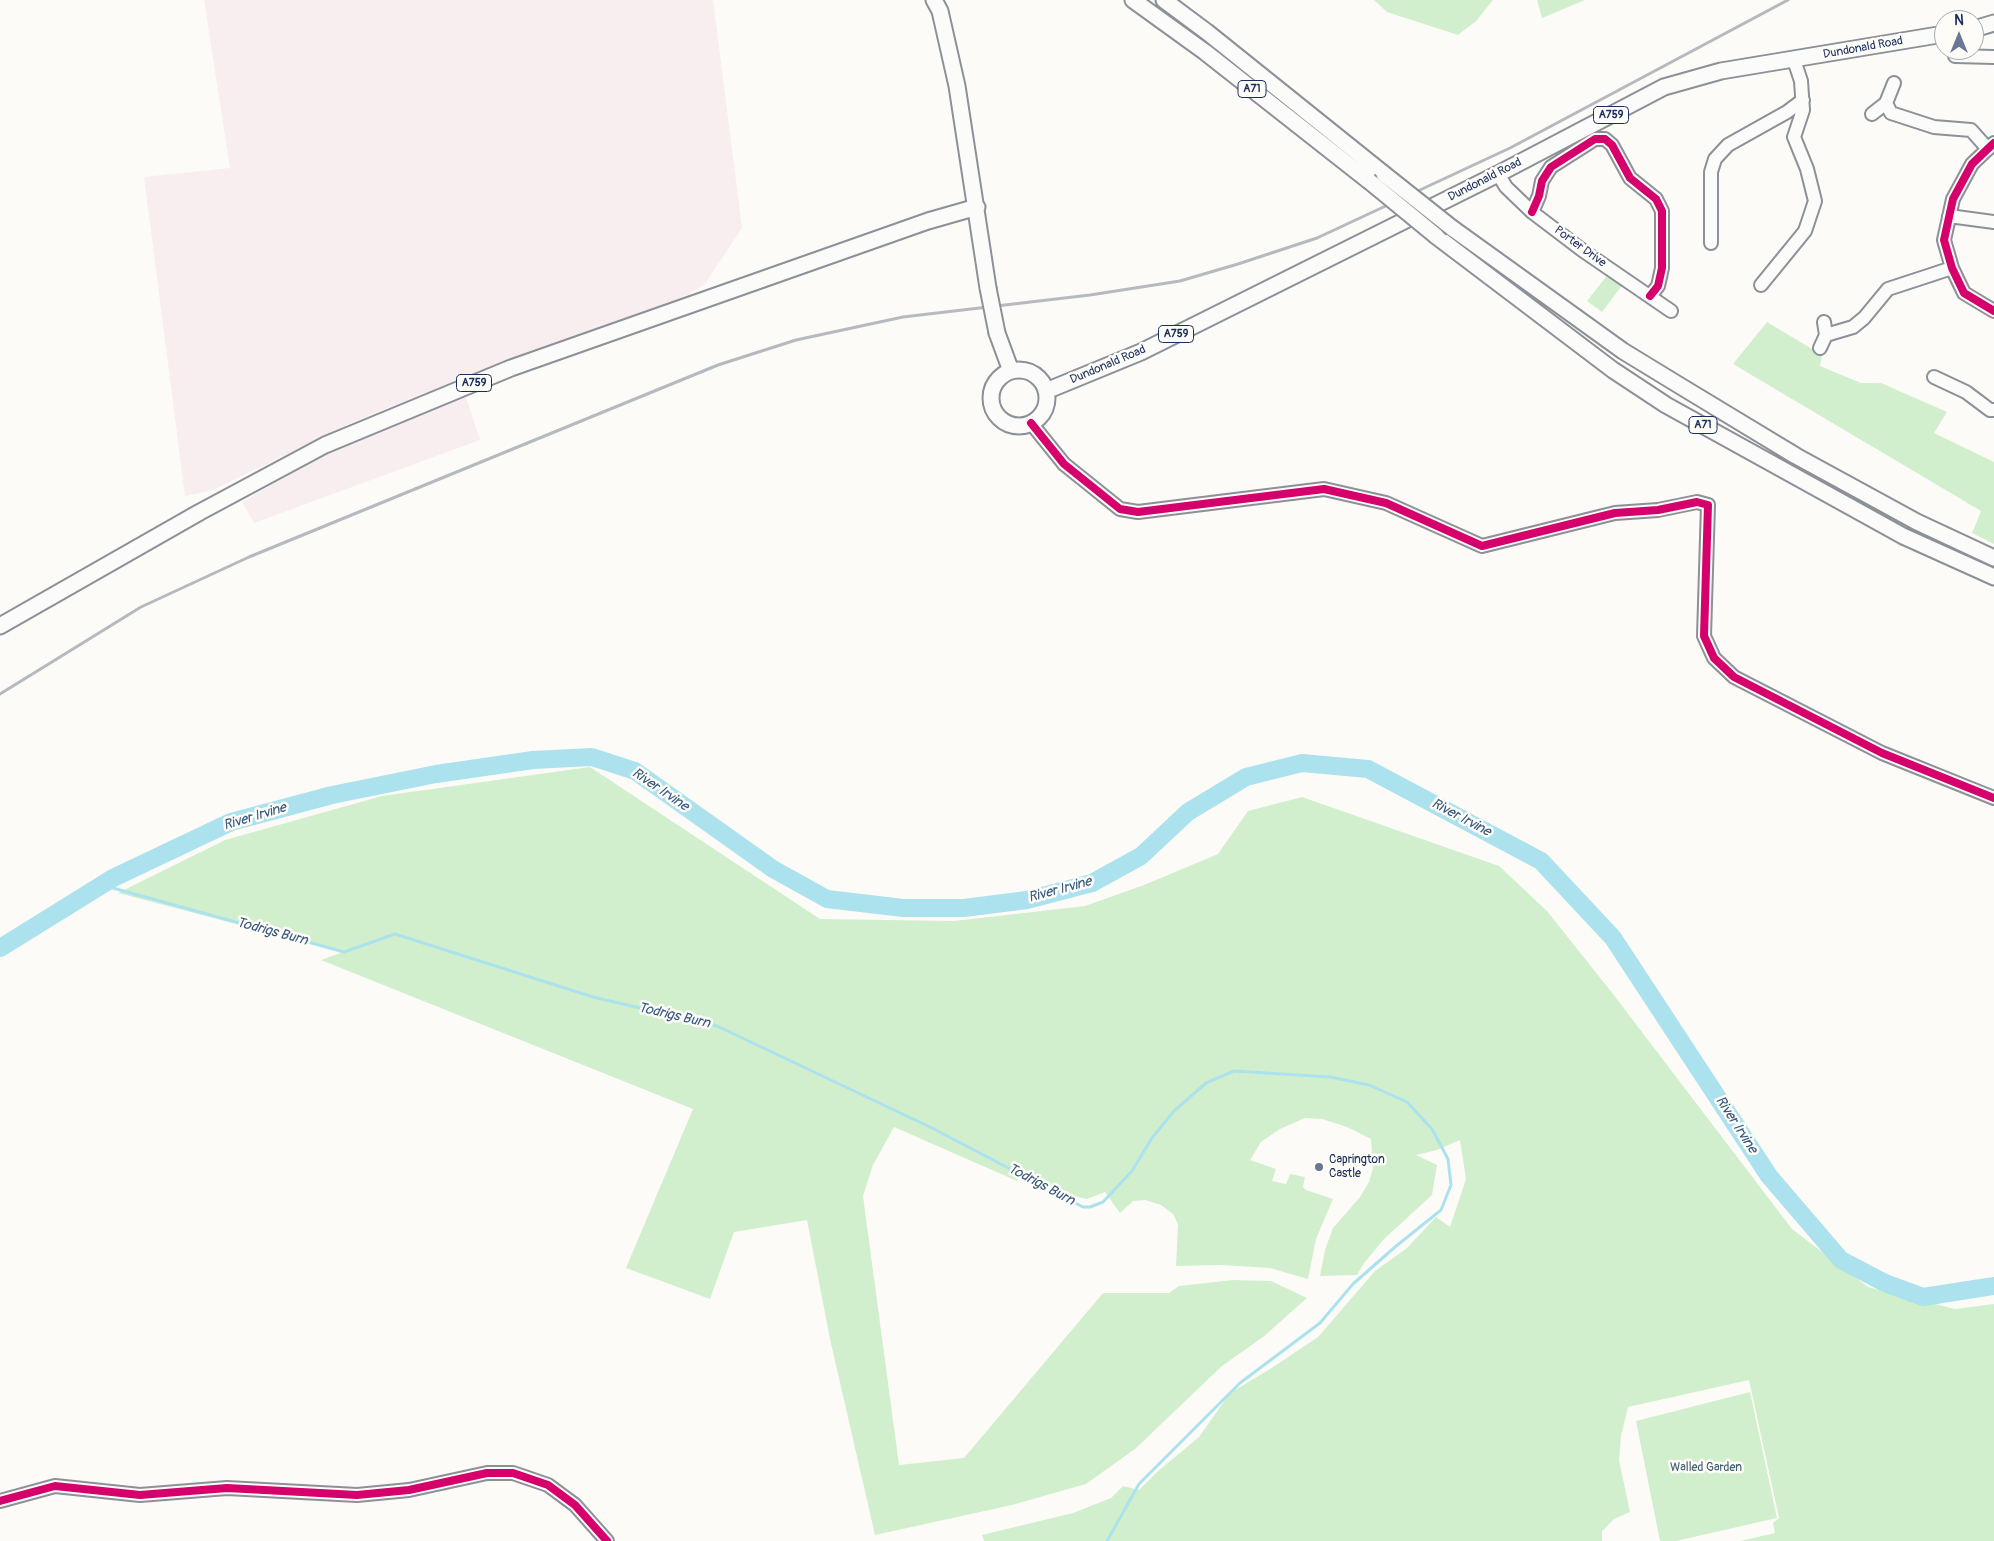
<!DOCTYPE html>
<html>
<head>
<meta charset="utf-8">
<style>
	body { margin:0 }
	#map { position:relative; width:1994px; height:1541px; overflow:hidden; background:#fcfbf8; font-family:Pangolin,sans-serif }
	canvas { display:block }
	.north { position:absolute; left:1934px; top:10px; width:50px; height:50px; box-sizing:border-box; background:#fdfcf7; border:1px solid #a3aaba; border-radius:50%; rotate:0deg; font-size:14px; font-weight:700; line-height:20px; text-align:center; color:#1b2f5e }
	.north::after { content:''; display:block; margin:auto; width:18px; height:22px; background:#6a7694; clip-path:polygon(50% 0,100% 100%,50% 72%,0 100%) }
</style>
</head>
<body>
<div id="map">
<canvas width="1994" height="1541"></canvas>
<div class="north">N</div>
</div>
<script>
const c = document.querySelector('canvas').getContext('2d');
c.lineJoin = 'round';
function paint(path, color) { c.fillStyle = color; c.fill(path, 'evenodd'); }
const shape = rows => new Path2D(rows.map(r => 'M' + r).join(''));
function trace(path, color, width, dash) { c.strokeStyle = color; c.lineWidth = width; c.lineCap = dash ? 'butt' : 'round'; c.setLineDash(dash || []); c.stroke(path); }
function drawText(font, color, halo, rows, align = 'center') {
  c.font = font + ' Pangolin,sans-serif'; c.lineWidth = 5; c.setLineDash([]); c.textBaseline = 'middle'; c.strokeStyle = halo; c.fillStyle = color; for (const [text, x, y, turn = 0] of rows) {
    c.save(); c.translate(x, y); c.rotate((+turn || 0) * Math.PI / 180); c.textAlign = isNaN(turn) ? turn : align; if (halo) c.strokeText(text, 0, 0); c.fillText(text, 0, 0); c.restore();
  }
}
paint(shape([
	[204,0,713,0,742,228,704,285,673,303,492,366,353,422,213,490,185,496,144,177,230,168],
	[466,397,480,440,254,523,242,502,354,438]
]), '#f8eeef');
paint(shape([
	[1374,0,1493,0,1476,21,1458,35,1387,12],
	[1537,0,1585,0,1542,18],
	[1609,273,1623,284,1602,312,1587,301],
	[1767,322,1822,355,1820,366,1861,383,1881,383,1947,412,1934,433,1994,462,1994,544,1972,533,1981,511,1733,364],
	[590,767,820,919,954,921,1085,906,1144,885,1218,854,1248,811,1302,797,1499,866,1547,911,1613,994,1792,1229,1868,1287,1955,1309,1994,1304,1994,1541,1740,1541,1775,1533,1773,1523,1779,1518,1749,1380,1628,1407,1621,1436,1619,1460,1630,1512,1614,1519,1602,1531,1602,1541,984,1541,982,1535,1073,1513,1111,1498,1123,1486,1139,1490,1157,1472,1199,1437,1230,1393,1270,1369,1318,1337,1375,1271,1407,1248,1436,1217,1450,1227,1466,1179,1460,1140,1437,1150,1416,1155,1437,1165,1432,1195,1384,1239,1364,1263,1357,1275,1320,1276,1325,1250,1333,1228,1360,1197,1369,1182,1373,1168,1371,1139,1347,1127,1322,1119,1305,1118,1280,1129,1261,1142,1250,1160,1276,1169,1272,1181,1286,1184,1290,1174,1305,1177,1303,1187,1306,1190,1333,1199,1316,1239,1308,1279,1270,1268,1221,1265,1176,1266,1178,1224,1173,1214,1161,1205,1145,1200,1133,1201,1120,1213,1105,1192,1087,1199,1069,1195,1025,1171,1017,1181,894,1127,873,1165,863,1196,899,1465,964,1458,1103,1293,1169,1293,1179,1286,1233,1280,1271,1281,1307,1298,1263,1337,1222,1366,1135,1449,1086,1484,1012,1505,875,1535,830,1339,807,1220,734,1232,710,1299,626,1268,693,1109,321,960,343,952,118,893,225,840,382,796],
	[1750,1392,1777,1518,1676,1541,1660,1541,1636,1421]
]), '#d2efcd');
trace(shape([
	[102,885,344,952,395,934,593,997,717,1026,932,1128,1083,1207,1090,1207,1103,1202,1132,1171,1152,1138,1174,1111,1206,1083,1234,1071,1330,1077,1369,1085,1407,1102,1432,1129,1448,1159,1451,1185,1441,1210,1395,1247,1353,1284,1320,1323,1240,1383,1139,1484,1107,1541]
]), '#ace2ed', 3);
trace(shape([
	[0,948,113,878,231,822,332,795,436,774,533,760,592,757,635,771,773,869,827,899,903,908,964,908,1027,900,1092,883,1141,856,1188,812,1246,777,1302,763,1368,769,1541,861,1613,938,1769,1176,1841,1260,1885,1283,1923,1297,1994,1286]
]), '#ace2ed', 18);
const minor = shape([
	[1955,56,1994,57],
	[1894,83,1886,103,1891,113,1934,127,1971,130,1988,149],
	[1872,114,1886,103],
	[1994,143,1972,164,1953,199,1944,240,1952,268,1964,293,1994,311],
	[1498,174,1506,187,1532,212,1582,250,1671,311],
	[1532,212,1539,196,1542,181,1551,167,1595,139,1605,139,1612,145,1630,178,1656,199,1662,211,1662,268,1658,286,1650,296],
	[1949,216,1994,222],
	[1711,243,1711,172,1715,159,1728,145,1787,112,1803,100],
	[1761,285,1805,231,1815,201,1807,169,1794,137,1803,110,1801,81,1794,60],
	[1824,322,1826,335,1853,327,1864,318,1888,289,1952,268],
	[1820,348,1826,335],
	[1934,377,1966,392,1990,410,1994,410],
	[1031,423,1064,464,1120,509,1138,512,1324,489,1386,503,1482,546,1615,513,1658,510,1697,502,1708,505,1704,636,1714,658,1734,677,1882,753,1994,798],
	[0,1501,55,1486,140,1495,227,1488,357,1495,409,1490,487,1473,513,1473,548,1485,575,1505,607,1541]
]);
const major = shape([
	[934,0,940,11,957,86,988,288],
	[1133,0,1205,52,1369,181],
	[1164,0,1207,32,1384,174],
	[1974,29,1994,23],
	[1452,228,1623,351,1682,387,1796,456,1917,522,1994,558],
	[1436,236,1613,370,1666,405,1903,536,1994,577],
	[997,333,1011,371],
	'991 398a28 28 0 1 1 56 0a28 28 0 1 1-56 0Z',
	[1046,391,1141,352,1498,174,1664,87,1721,71,1944,34],
	[0,626,200,512,325,445,511,368,928,221,977,207]
]);
trace(minor, '#8c9097', 16);
trace(major, '#8c9097', 19);
trace(minor, '#fbfbf9', 12);
trace(major, '#fbfbf9', 15);
trace(shape([
	[0,694,141,607,249,557,718,365,796,340,903,317,1090,295,1180,281,1238,264,1317,238,1510,148,1788,0]
]), '#b6b9bd', 3);
const majorBridge = shape([
	[1384,174,1452,228],
	[1369,181,1436,236],
	[988,288,997,333]
]);
trace(majorBridge, '#8c9097', 19, []);
trace(majorBridge, '#fbfbf9', 15);
trace(shape([
	[1994,143,1972,164,1953,199,1944,240,1952,268,1964,293,1994,311],
	[1532,212,1539,196,1542,181,1551,167,1595,139,1605,139,1612,145,1630,178,1656,199,1662,211,1662,268,1658,286,1650,296],
	[1031,423,1064,464,1120,509,1138,512,1324,489,1386,503,1482,546,1615,513,1658,510,1697,502,1708,505,1704,636,1714,658,1734,677,1882,753,1994,798],
	[0,1501,55,1486,140,1495,227,1488,357,1495,409,1490,487,1473,513,1473,548,1485,575,1505,607,1541]
]), '#d6006c', 8);
for (const [x, y, r, color] of [
	[1319,1167,5,"#6a7694"]
]) { const dot = new Path2D(); dot.arc(x, y, r, 0, 2 * Math.PI); c.fillStyle = color; c.fill(dot); trace(dot, '#fdfcf7', 2); }
for (const [x, y, w] of [
	[1252,89,28],
	[1611,115,35],
	[1176,334,35],
	[474,383,35],
	[1703,425,28]
]) { const box = new Path2D(); box.roundRect(x - w / 2, y - 8.5, w, 17, 4); c.fillStyle = '#fdfcf7'; c.fill(box); trace(box, '#1b2f5e', 1); }
drawText('bold 11px', '#1b2f5e', null, [
	["A71",1252,89],
	["A759",1611,115],
	["A759",1176,334],
	["A759",474,383],
	["A71",1703,425]
]);
drawText('12px', '#1b2f5e', '#fdfcf7', [
	["Dundonald Road",1863,48,-10],
	["Dundonald Road",1485,180,-27],
	["Porter Drive",1580,247,36],
	["Dundonald Road",1108,365,-23]
]);
drawText('12px', '#1b2f5e', '#fdfcf7', [
	["Caprington",1329,1160],
	["Castle",1329,1174]
], 'left');
drawText('12px', '#405d71', '#fdfcf7', [
	["Walled Garden",1706,1468]
]);
drawText('italic 14px', '#375980', '#fdfcf7', [
	["River Irvine",660,790,34],
	["River Irvine",255,817,-17],
	["River Irvine",1461,818,28],
	["River Irvine",1060,890,-15],
	["Todrigs Burn",272,932,15],
	["Todrigs Burn",674,1016,13],
	["River Irvine",1736,1125,57],
	["Todrigs Burn",1041,1185,28]
]);
</script>
</body>
</html>
